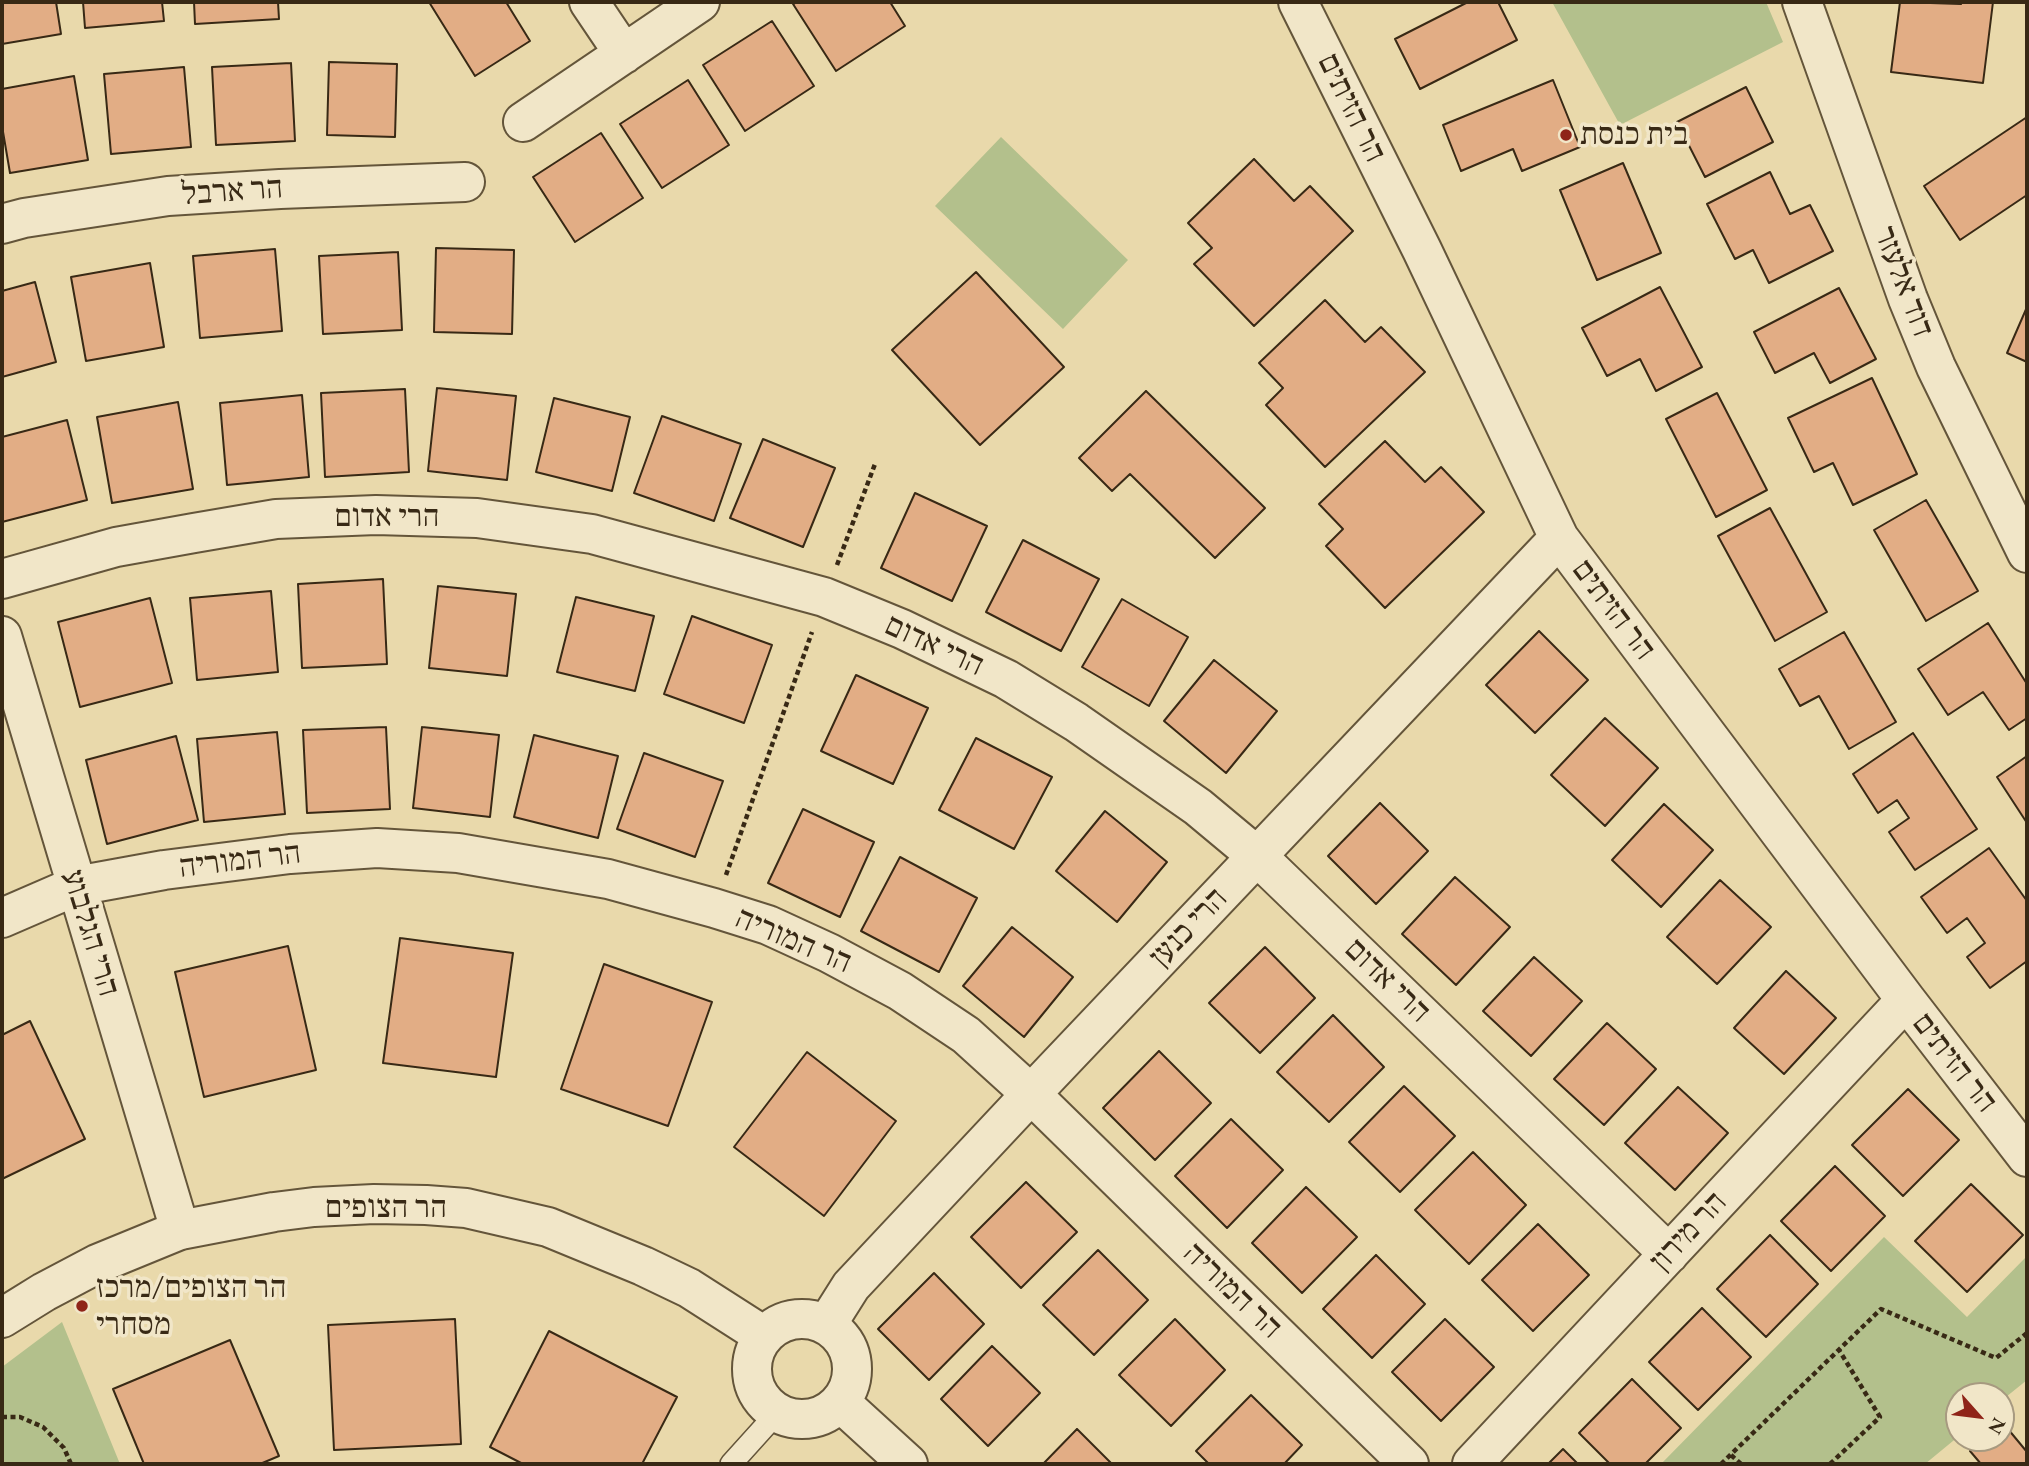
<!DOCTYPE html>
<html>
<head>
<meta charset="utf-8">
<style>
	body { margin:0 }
	#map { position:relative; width:2029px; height:1466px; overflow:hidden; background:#e9d9ab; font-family:"EB Garamond",serif }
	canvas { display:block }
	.frame { position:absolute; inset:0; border:4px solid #382915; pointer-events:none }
	.north { position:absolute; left:1945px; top:1382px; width:70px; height:70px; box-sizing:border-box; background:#f1e6c8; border:2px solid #a79a80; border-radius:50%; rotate:118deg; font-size:19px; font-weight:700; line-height:28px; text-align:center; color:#382915 }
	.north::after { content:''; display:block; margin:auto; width:24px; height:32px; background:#8f2418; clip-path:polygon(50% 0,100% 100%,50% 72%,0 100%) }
</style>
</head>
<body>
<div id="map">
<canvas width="2029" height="1466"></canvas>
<div class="frame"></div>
<div class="north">N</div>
</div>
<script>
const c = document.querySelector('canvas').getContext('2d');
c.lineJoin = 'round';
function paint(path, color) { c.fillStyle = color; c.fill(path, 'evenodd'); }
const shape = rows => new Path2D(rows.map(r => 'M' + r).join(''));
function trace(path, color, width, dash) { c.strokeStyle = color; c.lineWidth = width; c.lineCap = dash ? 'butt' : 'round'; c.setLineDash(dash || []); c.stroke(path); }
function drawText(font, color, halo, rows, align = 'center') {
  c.font = font + ' "EB Garamond","Frank Ruhl Libre",serif'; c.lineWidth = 7; c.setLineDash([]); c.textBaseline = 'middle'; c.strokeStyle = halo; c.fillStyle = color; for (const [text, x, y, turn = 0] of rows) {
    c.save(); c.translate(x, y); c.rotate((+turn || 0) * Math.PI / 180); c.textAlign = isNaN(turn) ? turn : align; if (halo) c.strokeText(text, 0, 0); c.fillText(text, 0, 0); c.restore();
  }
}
paint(shape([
	[1552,2,1766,2,1783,42,1620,125],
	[1001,137,1128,260,1063,329,935,206],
	[1884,1237,1967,1317,2027,1256,2027,1380,2001,1401,2001,1396,1959,1396,1959,1436,1925,1464,1661,1464],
	[62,1322,120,1464,2,1464,2,1367]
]), '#b3c08c');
const building = shape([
	[2,2,56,2,61,34,2,44,2,2],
	[83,2,162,2,164,21,85,28,83,2],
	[194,2,278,2,279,19,195,24,194,2],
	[429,2,506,2,530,41,475,76,429,2],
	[797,2,890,2,905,26,836,71,793,4,797,2],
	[1468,2,1498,2,1517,40,1420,89,1395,39,1468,2],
	[1900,2,1961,4,1962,2,1993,2,1983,83,1891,72,1900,2],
	[772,21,814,86,745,131,703,65,772,21],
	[329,62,397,64,395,137,327,135,329,62],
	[291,63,295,141,216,145,212,67,291,63],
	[184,67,191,147,111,154,104,74,184,67],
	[74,76,88,160,10,173,2,126,2,89,74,76],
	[688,80,729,145,662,188,620,124,688,80],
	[1553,80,1580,147,1522,171,1513,149,1461,171,1443,125,1553,80],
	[1746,87,1773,142,1705,177,1677,122,1746,87],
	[2027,117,2027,195,1960,240,1924,186,2027,117],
	[601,133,643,198,575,242,533,177,601,133],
	[1254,159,1294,201,1310,186,1353,231,1254,326,1194,264,1212,248,1188,223,1254,159],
	[1623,163,1661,253,1597,280,1560,190,1623,163],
	[1770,172,1790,214,1810,205,1833,251,1769,283,1753,250,1735,259,1707,204,1770,172],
	[436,248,514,250,512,334,434,332,436,248],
	[275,249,282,331,200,338,193,256,275,249],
	[398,252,402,330,323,334,319,256,398,252],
	[150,263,164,347,86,361,71,277,150,263],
	[976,272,1064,367,980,445,892,350,976,272],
	[35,282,56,362,2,377,2,291,35,282],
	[1660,287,1702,367,1656,391,1640,359,1607,376,1582,328,1660,287],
	[1839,288,1876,359,1830,383,1814,353,1775,373,1754,332,1839,288],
	[1325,300,1365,342,1381,327,1425,372,1325,467,1266,405,1283,388,1259,363,1325,300],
	[2027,307,2027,362,2007,353,2027,307],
	[1872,378,1917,474,1853,505,1833,463,1814,472,1788,418,1872,378],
	[437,388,516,396,507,480,428,471,437,388],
	[405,389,409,472,325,477,321,393,405,389],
	[1146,391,1265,508,1215,558,1130,474,1112,491,1079,458,1146,391],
	[1717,393,1767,490,1716,517,1666,419,1717,393],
	[302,395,309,477,227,485,220,403,302,395],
	[554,398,630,417,612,491,536,472,554,398],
	[178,402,193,489,112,503,97,417,178,402],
	[662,416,741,444,714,521,634,493,662,416],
	[67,420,87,500,2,522,2,437,67,420],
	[763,439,835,468,803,547,730,518,763,439],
	[1385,441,1425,482,1441,467,1484,512,1385,608,1326,546,1343,529,1319,504,1385,441],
	[915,493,987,526,952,601,881,568,915,493],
	[1926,500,1978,591,1926,621,1874,530,1926,500],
	[1770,508,1827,612,1775,641,1718,536,1770,508],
	[1023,540,1099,579,1061,651,986,612,1023,540],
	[383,579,387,664,302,668,298,584,383,579],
	[438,586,516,594,507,676,429,668,438,586],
	[271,591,278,672,197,680,190,598,271,591],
	[576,597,654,616,635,691,557,672,576,597],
	[150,598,172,683,80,707,58,622,150,598],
	[1122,599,1188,637,1149,706,1082,667,1122,599],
	[692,616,772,645,744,723,664,694,692,616],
	[1988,623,2027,684,2027,718,2009,730,1983,692,1948,715,1918,669,1988,623],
	[1539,631,1588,680,1535,733,1486,685,1539,631],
	[1844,632,1896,722,1849,749,1819,696,1800,706,1779,669,1844,632],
	[1214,660,1277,711,1226,773,1164,721,1214,660],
	[856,675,928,708,893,784,821,751,856,675],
	[1605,718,1658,768,1605,826,1551,775,1605,718],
	[386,727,390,809,307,813,303,730,386,727],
	[422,727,499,735,490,817,413,808,422,727],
	[277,732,285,814,204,822,197,739,277,732],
	[1913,733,1977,829,1915,870,1889,832,1909,818,1897,800,1878,813,1853,774,1913,733],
	[534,735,618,756,598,838,514,817,534,735],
	[176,736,198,820,107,844,86,760,176,736],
	[976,738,1052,777,1014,849,939,810,976,738],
	[644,753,723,781,695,857,617,829,644,753],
	[2027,756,2027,823,1997,777,2027,756],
	[1380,803,1428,851,1376,904,1328,856,1380,803],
	[1664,804,1713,850,1661,907,1612,860,1664,804],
	[803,809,874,842,840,917,768,883,803,809],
	[1105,811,1167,862,1117,922,1056,871,1105,811],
	[1989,848,2027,901,2027,961,1990,988,1967,957,1985,943,1967,918,1947,933,1921,897,1989,848],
	[900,857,977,898,939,972,861,931,900,857],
	[1455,877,1510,927,1456,985,1402,934,1455,877],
	[1720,880,1771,927,1717,984,1667,937,1720,880],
	[1012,927,1073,977,1024,1037,963,986,1012,927],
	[400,938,513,953,496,1077,383,1063,400,938],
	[288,946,316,1070,204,1097,175,972,288,946],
	[1265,947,1315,998,1260,1053,1209,1003,1265,947],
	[1534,957,1582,1001,1531,1056,1483,1011,1534,957],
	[604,964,712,1002,668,1126,561,1089,604,964],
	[1786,971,1836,1018,1784,1074,1734,1028,1786,971],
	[1333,1015,1384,1067,1329,1122,1277,1072,1333,1015],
	[30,1021,85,1139,2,1179,2,1035,30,1021],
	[1607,1023,1656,1069,1604,1125,1554,1079,1607,1023],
	[1159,1051,1211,1103,1155,1160,1103,1108,1159,1051],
	[807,1052,896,1121,824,1216,734,1147,807,1052],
	[1404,1086,1455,1136,1400,1192,1349,1142,1404,1086],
	[1678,1087,1728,1133,1675,1190,1625,1143,1678,1087],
	[1908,1089,1959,1140,1903,1196,1852,1145,1908,1089],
	[1231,1119,1283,1170,1227,1228,1175,1176,1231,1119],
	[1473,1152,1526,1205,1469,1264,1415,1210,1473,1152],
	[1835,1166,1885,1216,1831,1271,1781,1221,1835,1166],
	[1026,1182,1077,1232,1021,1288,971,1237,1026,1182],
	[1971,1184,2023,1235,1967,1292,1915,1241,1971,1184],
	[1306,1187,1357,1237,1302,1293,1252,1243,1306,1187],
	[1538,1224,1589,1275,1533,1331,1482,1280,1538,1224],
	[1770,1235,1818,1284,1766,1337,1717,1289,1770,1235],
	[1098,1250,1148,1300,1094,1355,1043,1305,1098,1250],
	[1376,1255,1425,1304,1372,1358,1323,1309,1376,1255],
	[934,1273,984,1324,929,1380,878,1329,934,1273],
	[1702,1308,1751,1357,1698,1410,1649,1362,1702,1308],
	[455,1319,461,1444,334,1450,328,1325,455,1319],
	[1175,1319,1225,1370,1171,1426,1119,1375,1175,1319],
	[1445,1319,1494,1367,1441,1421,1392,1372,1445,1319],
	[549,1331,677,1397,642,1464,523,1464,490,1447,549,1331],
	[230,1340,279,1456,260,1464,144,1464,113,1389,230,1340],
	[992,1346,1040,1393,988,1446,941,1399,992,1346],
	[1632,1379,1681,1428,1645,1464,1610,1464,1579,1433,1632,1379],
	[1251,1395,1302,1445,1284,1464,1209,1464,1196,1451,1251,1395],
	[2003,1423,2027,1452,2027,1464,1981,1464,1970,1451,1985,1438,2001,1438,2003,1423],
	[1077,1429,1112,1464,1043,1464,1077,1429],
	[1563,1449,1578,1464,1548,1464,1563,1449]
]);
paint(building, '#e2ad85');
trace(building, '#382915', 2);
const service = shape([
	[731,1464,777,1413]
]);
const minor = shape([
	[589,2,624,54],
	[1298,2,1422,250,1559,538,1906,1000,2027,1157],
	[1802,2,1908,299,1936,367,2027,553],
	[523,122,700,2],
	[2,224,24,218,168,196,280,189,465,182],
	[2,579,116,547,194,533,276,519,376,515,477,518,592,534,824,597,902,629,1006,679,1076,722,1198,807,1258,857,1669,1254],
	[2,636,180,1230],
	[2,918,76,886,164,870,290,854,377,848,458,853,608,879,714,908,768,925,829,953,900,991,966,1035,1031,1094,1409,1464],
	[827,1324,851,1286,1031,1094,1559,538],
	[1472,1464,1906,1000]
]);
const tertiary = shape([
	[2,1318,44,1292,97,1264,180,1230,274,1212,314,1207,374,1204,426,1205,466,1208,548,1227,643,1266,689,1288,764,1336],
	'752 1369a50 50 0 1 1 100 0a50 50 0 1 1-100 0Z',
	[840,1402,908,1464]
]);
trace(service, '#64553a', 24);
trace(minor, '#64553a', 42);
trace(tertiary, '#64553a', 42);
trace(shape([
	[837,565,875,464],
	[726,875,812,632],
	[2,1417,20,1417,43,1427,64,1448,71,1464],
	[1731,1455,1741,1464],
	[1721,1464,1881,1309,1996,1358,2027,1333],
	[1830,1464,1880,1417,1839,1350]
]), '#382915', 4.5, [5, 3.5]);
trace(service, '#f1e6c8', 21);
trace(minor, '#f1e6c8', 38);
trace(tertiary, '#f1e6c8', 38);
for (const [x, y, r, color] of [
	[1566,135,7,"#8f2418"],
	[82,1306,7,"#8f2418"]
]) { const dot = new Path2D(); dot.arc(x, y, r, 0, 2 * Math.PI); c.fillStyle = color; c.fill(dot); trace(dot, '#f1e6c8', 2.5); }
drawText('32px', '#382915', '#f1e6c8', [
	["הר הזיתים",1351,108,64],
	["הר ארבל",232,192,-4],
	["דוד אלעזר",1903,282,69],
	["הרי אדום",387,517],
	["הר הזיתים",1613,610,53],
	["הרי אדום",934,646,25],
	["הר המוריה",240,861,-7],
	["הרי כנען",1189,928,-46],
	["הרי הגלבוע",90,933,73],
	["הר המוריה",793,941,23],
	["הרי אדום",1387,981,44],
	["הר הזיתים",1954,1063,52],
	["הר הצופים",386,1208],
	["הר מירון",1689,1232,-47],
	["הר המוריה",1232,1291,44]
]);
drawText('32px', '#382915', '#f1e6c8', [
	["בית כנסת",1580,135],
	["הר הצופים/מרכז",96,1288],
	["מסחרי",96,1325]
], 'left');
</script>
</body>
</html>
